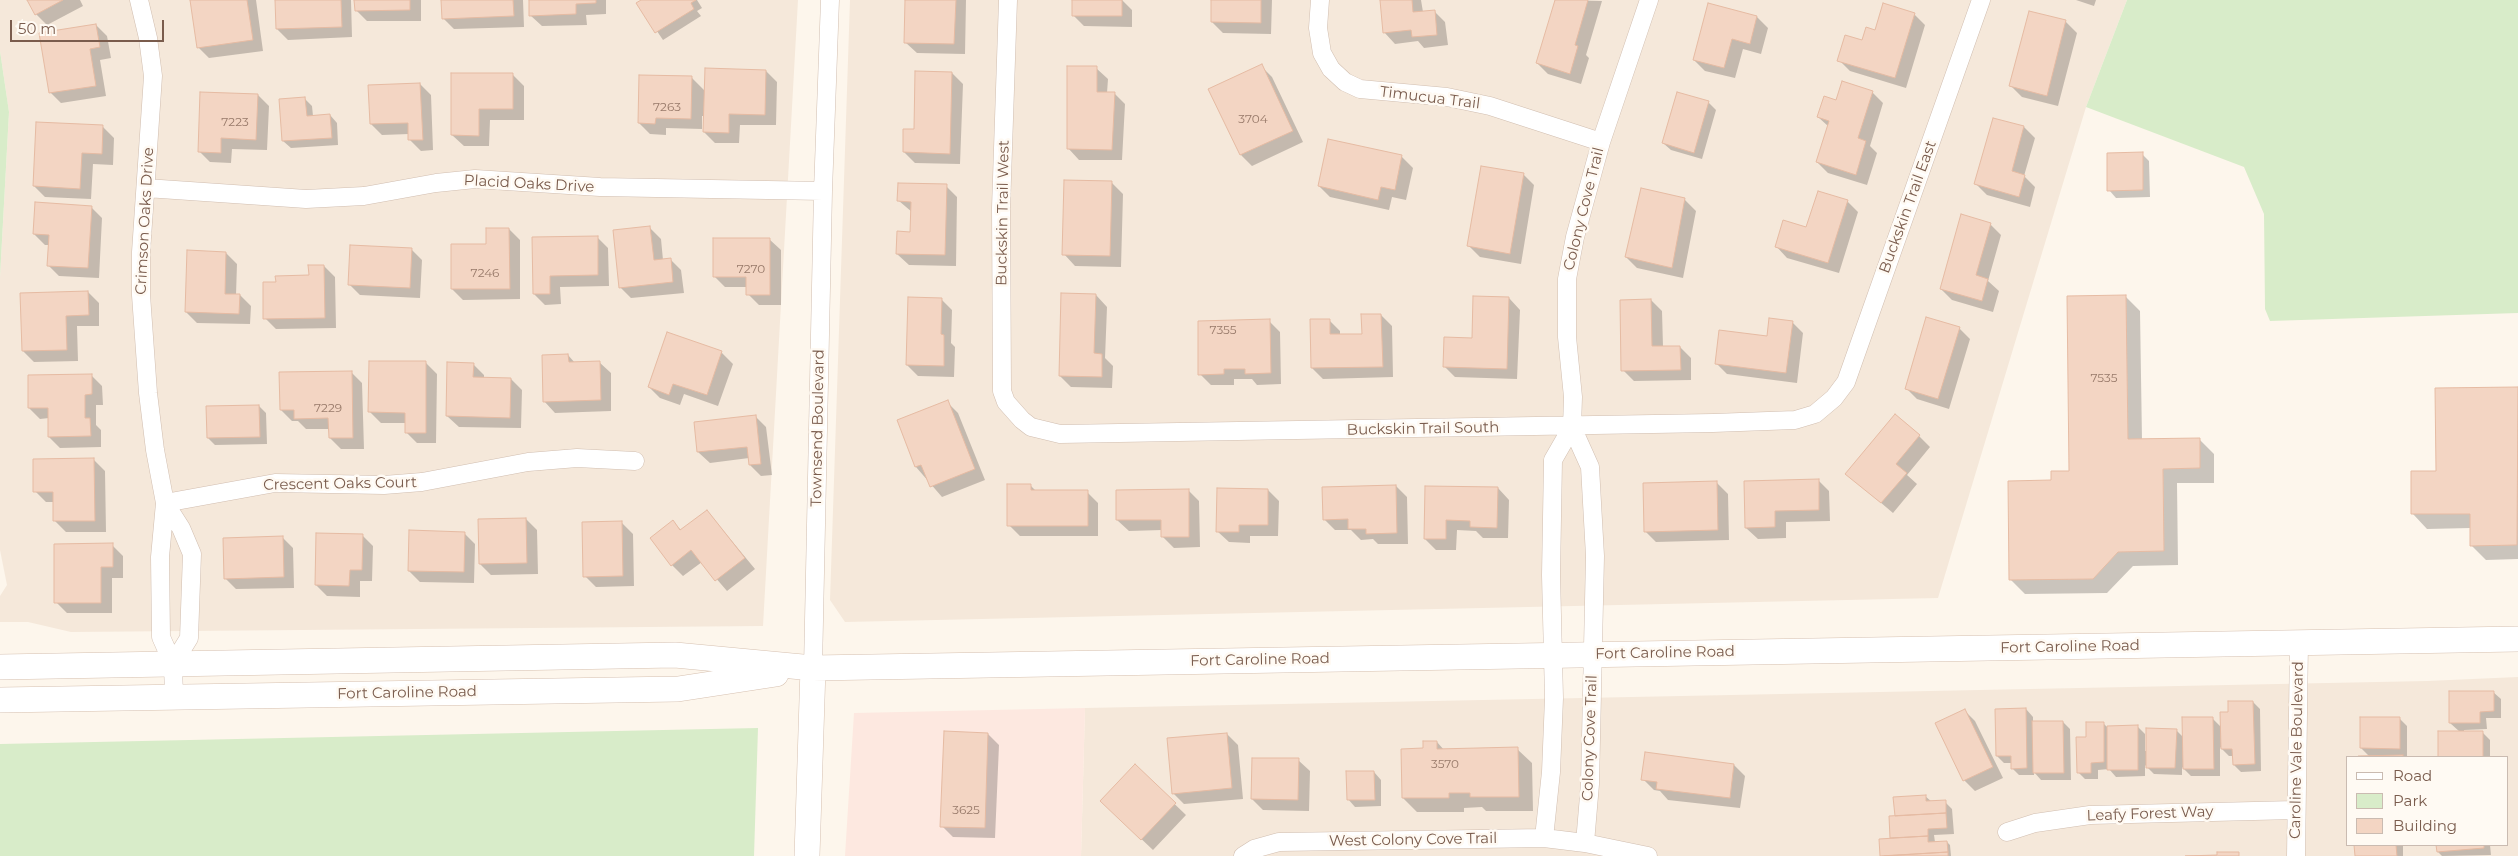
<!DOCTYPE html>
<html>
<head>
<meta charset="utf-8">
<style>
	body { margin:0 }
	#map { position:relative; width:2518px; height:856px; overflow:hidden; background:#fdf6ec; font-family:Montserrat,sans-serif }
	canvas { display:block }
	.legend { position:absolute; left:2346px; top:756px; width:162px; height:90px; box-sizing:border-box; background:#fffaf3; border:1px solid #cabbb1; margin:0; padding:6px 9px; list-style:none; font-size:15px; color:#7a5c4d }
	.legend li { display:flex; align-items:center; gap:10px; height:25px }
	.legend b { width:25px; border:1px solid #cabbb1 }
	.scale { position:absolute; left:10px; top:20px; width:154px; height:22px; box-sizing:border-box; border:2px solid #7a5c4d; border-top:0; padding-left:6px; font-size:15px; line-height:18px; white-space:nowrap; color:#7a5c4d; -webkit-text-stroke:4px #fffaf3; paint-order:stroke }
</style>
</head>
<body>
<div id="map">
<canvas width="2518" height="856"></canvas>
<ul class="legend">
<li><b style="height:6px;background:#fff"></b>Road</li>
<li><b style="height:14px;background:#d8ecc9"></b>Park</li>
<li><b style="height:14px;background:#f3d5c3"></b>Building</li>
</ul>
<div class="scale">50 m</div>
</div>
<script>
const c = document.querySelector('canvas').getContext('2d');
c.lineJoin = 'round';
function paint(path, color) { c.fillStyle = color; c.fill(path, 'evenodd'); }
const shape = rows => new Path2D(rows.map(r => 'M' + r).join(''));
function trace(path, color, width, dash) { c.strokeStyle = color; c.lineWidth = width; c.lineCap = dash ? 'butt' : 'round'; c.setLineDash(dash || []); c.stroke(path); }
function drawText(font, color, halo, rows, align = 'center') {
  c.font = font + ' Montserrat,sans-serif'; c.lineWidth = 5; c.setLineDash([]); c.textBaseline = 'middle'; c.strokeStyle = halo; c.fillStyle = color; for (const [text, x, y, turn = 0] of rows) {
    c.save(); c.translate(x, y); c.rotate((+turn || 0) * Math.PI / 180); c.textAlign = isNaN(turn) ? turn : align; if (halo) c.strokeText(text, 0, 0); c.fillText(text, 0, 0); c.restore();
  }
}
paint(shape([
	[0,0,798,0,763,626,71,632,28,622,0,622,0,596,7,585,0,550,0,277,9,112,0,51],
	[850,0,2127,0,2086,107,1938,598,845,622,830,600],
	[2518,677,2518,856,1081,856,1085,708,2427,681],
	[2347,757,2507,757,2507,845,2347,845]
]), '#f5e8da');
paint(shape([
	[1085,708,1081,856,845,856,854,713]
]), '#fde8e0');
paint(shape([
	[2127,0,2518,0,2518,313,2270,321,2265,309,2264,214,2244,167,2086,107],
	[0,51,9,112,0,277],
	[758,728,754,856,0,856,0,744]
]), '#d8ecc9');
paint(shape([
	[28,0,80,0,83,6,47,25,36,14],
	[191,0,256,0,263,51,209,58,198,47],
	[276,0,351,0,352,37,288,40,277,29],
	[356,0,421,0,421,21,367,21,356,10],
	[442,0,523,0,524,27,454,29,443,18],
	[530,0,606,0,606,14,586,15,587,25,542,26,530,15],
	[643,0,697,0,702,8,697,11,701,16,663,40,638,3],
	[922,0,966,0,965,54,917,53,905,42],
	[1073,0,1122,0,1132,10,1132,27,1084,26,1073,15],
	[1212,0,1272,0,1271,34,1223,33,1212,22],
	[1381,0,1421,0,1423,12,1434,11,1445,22,1448,45,1424,48,1418,41,1395,44,1384,32],
	[1557,0,1602,1,1586,55,1589,58,1581,84,1548,74,1537,63],
	[2076,0,2096,0,2094,6],
	[1709,5,1757,17,1768,28,1761,54,1743,49,1735,78,1705,71,1694,60],
	[2030,12,2066,22,2077,33,2058,106,2022,97,2011,86],
	[1914,14,1925,25,1906,88,1850,71,1839,60,1863,41],
	[96,25,107,36,111,58,100,60,106,96,61,103,50,92],
	[1261,66,1272,77,1303,142,1252,166,1241,155],
	[1096,68,1108,79,1107,93,1114,93,1125,104,1122,160,1079,160,1068,148],
	[766,71,777,82,776,125,740,125,739,143,715,143,704,132,705,116,702,116,702,129,666,128,666,135,650,134,639,123,692,78,705,91],
	[952,73,963,84,960,164,915,163,904,152],
	[512,74,524,86,524,120,490,120,489,146,464,146,452,135],
	[420,84,431,95,433,150,421,151,410,140,409,134,382,135,371,124],
	[1872,92,1883,103,1870,146,1877,153,1867,185,1828,173,1817,162,1828,126,1818,117,1837,101],
	[258,95,269,106,267,150,232,149,231,163,210,162,199,151],
	[305,99,312,106,313,116,330,115,337,123,338,145,291,148,283,141],
	[1708,102,1716,110,1702,159,1671,150,1663,143],
	[1994,119,2024,127,2035,138,2024,176,2035,187,2030,207,1987,195,1976,184],
	[103,127,114,138,113,165,93,164,91,199,45,197,34,186],
	[1329,141,1402,157,1413,168,1406,200,1392,197,1389,210,1330,197,1319,186],
	[2142,154,2149,161,2150,197,2116,198,2109,190],
	[1523,174,1534,185,1521,264,1480,257,1469,246],
	[1112,183,1123,194,1121,267,1075,266,1064,254],
	[946,186,957,197,956,266,909,265,897,254,911,233,912,212,899,201],
	[1685,200,1696,211,1683,278,1637,268,1626,257],
	[1847,201,1858,212,1839,273,1787,258,1776,246,1807,229],
	[91,207,102,218,99,278,59,276,48,265,49,245,45,245,34,234],
	[1990,224,2001,235,1988,281,1999,291,1993,312,1952,300,1941,289],
	[650,228,661,239,663,260,670,259,681,270,684,293,631,298,620,287],
	[509,229,520,240,520,299,463,300,452,289,487,245],
	[597,237,608,248,609,286,560,287,561,304,545,305,534,294,533,238],
	[769,239,781,250,781,305,759,305,748,294,748,287,725,287,714,276],
	[411,249,422,260,420,298,360,295,349,284],
	[226,253,237,264,236,295,240,295,251,306,250,324,197,323,186,312],
	[324,266,335,277,336,328,276,329,265,318,277,284,310,277],
	[88,292,99,303,99,326,77,326,78,361,34,362,23,351],
	[1096,295,1107,307,1105,358,1113,366,1112,388,1071,387,1060,376],
	[2125,296,2140,311,2142,440,2199,439,2214,454,2214,483,2177,483,2178,565,2133,566,2107,593,2025,594,2010,579,2052,482,2071,472],
	[1509,298,1520,310,1517,379,1455,377,1444,366,1473,339],
	[941,299,952,310,951,343,955,347,954,377,918,376,907,365],
	[1651,300,1662,311,1663,347,1680,347,1691,358,1691,380,1634,381,1623,370],
	[1381,315,1392,326,1393,377,1323,379,1312,368,1329,320,1340,331,1340,335,1363,335],
	[1269,321,1280,332,1281,384,1257,385,1252,379,1234,379,1234,385,1211,385,1200,374],
	[1792,322,1803,333,1797,383,1727,374,1716,363,1768,338],
	[1959,328,1970,339,1949,409,1917,399,1906,388],
	[668,334,722,353,733,364,718,406,684,394,680,405,660,398,649,387],
	[568,355,575,363,599,362,611,373,611,411,555,413,544,401],
	[426,363,437,374,436,443,417,443,406,432,406,423,381,423,370,412],
	[473,364,484,375,484,378,511,379,522,390,521,428,459,427,447,416],
	[351,372,362,383,364,449,341,449,330,438,330,429,306,429,298,421,292,421,281,410],
	[91,375,102,386,103,405,96,405,96,425,101,430,101,447,60,448,49,437,49,418,40,419,29,408],
	[2437,389,2518,389,2518,559,2486,560,2471,545,2471,528,2427,529,2413,514,2437,472],
	[947,402,958,413,985,480,942,497,916,467,898,421],
	[259,406,266,413,267,444,215,445,208,438],
	[755,416,766,427,772,475,761,476,750,465,749,458,710,463,698,452],
	[1919,436,1930,447,1907,475,1917,484,1893,513,1847,474],
	[93,459,105,471,106,532,66,532,54,520,54,502,46,502,35,491],
	[1818,480,1829,491,1830,521,1786,522,1786,538,1758,539,1746,528],
	[1717,483,1728,494,1729,540,1656,542,1645,531],
	[1031,486,1037,492,1087,492,1098,503,1098,536,1020,536,1009,525],
	[1396,486,1407,497,1408,544,1378,544,1373,539,1361,540,1351,530,1335,530,1324,519],
	[1426,487,1498,488,1509,500,1508,538,1483,538,1476,531,1457,530,1456,550,1436,550,1425,539],
	[1188,490,1199,501,1200,547,1174,548,1162,536,1162,530,1129,531,1117,520],
	[1268,490,1279,501,1278,536,1250,536,1250,543,1229,542,1217,531],
	[707,511,755,569,727,591,702,562,683,576,672,565,673,522,682,531],
	[526,519,537,530,538,574,491,575,480,564],
	[622,523,633,534,634,586,596,587,585,576],
	[464,533,475,544,474,583,420,582,409,571],
	[362,535,373,546,372,581,360,581,360,597,327,596,316,585],
	[282,537,293,548,294,588,236,589,225,578],
	[112,545,123,556,123,578,112,578,112,613,67,613,56,602],
	[2493,692,2501,699,2501,718,2486,718,2487,729,2464,730,2464,732,2482,732,2490,740,2490,757,2439,757,2440,732,2460,732,2450,723],
	[2253,702,2260,709,2261,771,2241,772,2234,765,2234,756,2229,756,2220,747,2220,776,2191,776,2182,767,2182,775,2154,774,2145,765,2145,776,2116,777,2109,769,2098,770,2098,779,2085,779,2078,772,2088,738,2103,723,2107,727,2137,726,2145,734,2145,751,2147,751,2176,730,2184,738,2212,718,2221,727,2229,714],
	[2026,709,2033,717,2033,723,2063,722,2070,729,2071,780,2041,780,2034,772,2034,775,2019,775,2012,768,2012,763,2004,763,1997,756],
	[1964,710,1975,721,2003,778,1975,791,1964,780],
	[2400,719,2407,726,2407,756,2402,756,2403,757,2370,757,2361,748],
	[988,734,999,745,995,838,953,837,942,826],
	[1227,734,1238,745,1243,799,1184,804,1173,793],
	[1437,742,1444,750,1517,749,1532,763,1533,811,1486,811,1482,807,1464,808,1464,812,1417,812,1403,798,1425,750],
	[1298,760,1310,771,1309,811,1263,810,1252,799],
	[1734,765,1745,776,1740,808,1668,800,1660,791,1654,790,1643,779],
	[1135,766,1186,815,1153,850,1113,812],
	[1374,772,1381,780,1381,806,1355,807,1348,799],
	[1925,796,1932,802,1945,802,1952,809,1954,834,1934,835,1935,842,1947,842,1950,845,1951,856,1882,856,1881,840,1893,839,1891,838,1896,817],
	[2356,845,2403,845,2403,856,2356,856],
	[2437,845,2490,845,2491,855,2442,856,2438,852]
]), '#0003');
const building = shape([
	[27,0,63,0,35,15,27,0],
	[190,0,247,0,253,40,197,48,190,0],
	[275,0,341,0,342,27,276,29,275,0],
	[354,0,410,0,410,10,355,11,354,0],
	[441,0,513,0,514,16,442,19,441,0],
	[529,0,596,0,596,3,576,4,576,14,529,16,529,0],
	[641,0,696,0,691,3,694,9,655,33,636,3,641,0],
	[905,0,956,0,954,44,904,43,905,0],
	[1072,0,1122,0,1122,16,1072,16,1072,0],
	[1211,0,1261,0,1261,23,1211,22,1211,0],
	[1380,0,1412,0,1413,12,1435,10,1437,35,1412,37,1411,30,1383,33,1380,0],
	[1555,0,1588,0,1575,45,1578,46,1570,74,1536,63,1555,0],
	[1708,3,1757,16,1750,44,1732,39,1724,68,1693,60,1708,3],
	[1883,3,1915,13,1895,78,1837,61,1845,35,1862,40,1866,27,1875,30,1883,3],
	[2029,11,2066,20,2047,96,2009,86,2029,11],
	[96,24,100,47,90,49,96,86,49,93,39,33,96,24],
	[1262,64,1293,131,1240,155,1208,89,1262,64],
	[1067,66,1097,66,1097,92,1115,92,1112,150,1067,149,1067,66],
	[705,68,766,70,765,115,729,114,729,133,703,132,705,68],
	[915,71,952,72,950,154,903,152,903,129,914,129,915,71],
	[451,73,513,73,513,109,479,109,479,136,451,135,451,73],
	[639,75,692,76,691,119,656,118,655,124,638,123,639,75],
	[1842,81,1873,91,1858,138,1866,141,1856,175,1816,162,1829,121,1817,117,1824,96,1836,100,1842,81],
	[420,83,423,140,408,140,408,123,370,124,368,85,420,83],
	[200,92,258,94,256,140,221,138,221,153,198,152,200,92],
	[1677,92,1709,101,1694,153,1662,143,1677,92],
	[305,97,307,116,330,114,332,138,282,141,279,99,305,97],
	[1993,118,2024,126,2012,171,2025,175,2019,197,1974,184,1993,118],
	[36,122,103,125,102,154,82,153,80,189,33,186,36,122],
	[1328,139,1402,155,1395,190,1381,187,1378,200,1318,186,1328,139],
	[2143,152,2143,190,2107,191,2107,153,2143,152],
	[1481,166,1524,173,1510,254,1467,246,1481,166],
	[1064,180,1112,181,1110,256,1062,255,1064,180],
	[898,183,947,184,945,255,896,254,897,231,910,232,911,202,897,201,898,183],
	[1641,188,1685,198,1672,268,1625,257,1641,188],
	[1818,191,1848,200,1828,263,1775,247,1783,220,1806,227,1818,191],
	[35,202,92,206,88,268,47,266,49,235,33,234,35,202],
	[1961,214,1991,223,1976,275,1988,279,1982,301,1940,289,1961,214],
	[650,226,654,260,671,258,673,282,619,288,613,230,650,226],
	[486,228,509,228,510,289,451,289,451,244,486,244,486,228],
	[598,236,598,275,550,276,550,294,533,294,532,237,598,236],
	[713,238,770,238,770,295,746,295,746,277,713,277,713,238],
	[350,245,412,248,410,288,348,285,350,245],
	[187,250,226,252,225,294,240,294,239,314,185,312,187,250],
	[308,265,324,265,325,318,263,319,263,282,276,282,275,276,309,275,308,265],
	[88,291,89,315,66,316,67,350,22,351,20,293,88,291],
	[1061,293,1096,294,1094,353,1102,354,1102,377,1059,376,1061,293],
	[2126,295,2128,439,2200,438,2200,468,2163,469,2164,551,2118,552,2093,579,2009,580,2008,481,2051,480,2051,471,2069,471,2067,296,2126,295],
	[1473,296,1509,297,1507,369,1443,367,1444,337,1472,338,1473,296],
	[908,297,942,298,941,334,944,335,944,366,906,365,908,297],
	[1651,299,1652,346,1680,346,1681,370,1621,371,1620,300,1651,299],
	[1361,314,1381,314,1383,367,1311,368,1310,319,1330,319,1330,334,1362,334,1361,314],
	[1926,317,1960,327,1938,399,1905,389,1926,317],
	[1769,318,1793,321,1786,373,1715,364,1719,330,1767,336,1769,318],
	[1270,319,1271,373,1245,374,1245,369,1224,369,1224,374,1198,375,1198,321,1270,319],
	[667,332,722,351,707,395,673,384,669,395,648,387,667,332],
	[568,354,569,362,600,361,601,400,543,402,542,355,568,354],
	[369,361,426,361,426,433,405,433,405,413,368,412,369,361],
	[447,362,474,363,473,377,511,378,510,418,446,416,447,362],
	[352,371,353,438,329,438,328,418,294,419,294,410,280,410,279,372,352,371],
	[92,374,92,394,85,395,85,418,90,418,91,436,48,437,48,408,28,408,28,375,92,374],
	[2518,387,2517,545,2470,546,2470,514,2411,514,2411,471,2436,471,2435,388,2518,387],
	[948,400,975,469,930,487,921,465,915,467,897,420,948,400],
	[259,405,260,437,207,438,206,406,259,405],
	[1895,414,1920,435,1896,464,1907,473,1881,503,1845,474,1895,414],
	[756,415,761,464,749,465,747,447,697,452,694,422,756,415],
	[94,458,95,521,53,521,53,492,33,492,33,459,94,458],
	[1819,479,1819,510,1775,511,1775,527,1745,528,1744,481,1819,479],
	[1717,481,1718,530,1644,532,1643,483,1717,481],
	[1007,484,1031,484,1031,490,1088,490,1088,526,1007,526,1007,484],
	[1396,485,1397,533,1366,534,1366,529,1348,529,1348,519,1323,520,1322,487,1396,485],
	[1425,486,1498,487,1497,528,1470,527,1470,521,1446,520,1446,539,1424,539,1425,486],
	[1217,488,1268,489,1268,525,1239,525,1239,532,1216,532,1217,488],
	[1189,489,1189,537,1161,537,1161,520,1116,520,1116,490,1189,489],
	[707,510,745,558,715,581,691,550,671,566,650,538,673,520,680,530,707,510],
	[526,518,527,563,479,564,478,519,526,518],
	[622,521,623,576,583,577,582,522,622,521],
	[409,530,465,532,464,572,408,571,409,530],
	[316,533,363,534,362,570,350,570,349,586,315,585,316,533],
	[283,536,284,577,224,579,223,538,283,536],
	[113,543,113,567,101,567,101,603,54,603,54,544,113,543],
	[2449,691,2494,691,2494,711,2480,712,2480,723,2449,723,2449,691],
	[2228,701,2253,701,2255,764,2233,765,2232,749,2221,749,2220,712,2228,712,2228,701],
	[2026,708,2027,768,2011,769,2011,756,1996,756,1995,709,2026,708],
	[1965,709,1993,767,1963,781,1935,723,1965,709],
	[2182,717,2213,717,2214,769,2183,769,2182,717],
	[2360,717,2400,717,2400,749,2360,748,2360,717],
	[2032,721,2063,721,2064,773,2033,773,2032,721],
	[2086,722,2104,722,2104,762,2091,763,2091,773,2077,773,2076,737,2086,737,2086,722],
	[2138,725,2138,770,2107,770,2107,726,2138,725],
	[2146,728,2177,729,2175,768,2146,768,2146,728],
	[944,731,988,733,985,828,940,827,944,731],
	[2438,731,2483,731,2483,757,2438,757,2438,731],
	[1227,733,1232,788,1172,794,1167,738,1227,733],
	[1423,741,1437,741,1437,749,1518,747,1519,797,1470,797,1470,793,1449,793,1449,798,1402,798,1401,749,1423,748,1423,741],
	[1645,752,1734,764,1730,798,1656,789,1657,782,1641,780,1645,752],
	[2403,755,2403,757,2358,757,2358,756,2403,755],
	[1252,758,1299,758,1298,800,1251,799,1252,758],
	[1135,764,1176,803,1141,840,1100,801,1135,764],
	[1346,771,1374,771,1375,800,1347,800,1346,771],
	[1926,795,1926,801,1946,800,1946,813,1895,816,1893,797,1926,795],
	[1946,813,1947,828,1928,829,1928,836,1890,838,1889,816,1946,813],
	[1928,836,1928,842,1947,841,1948,852,1880,856,1879,839,1928,836],
	[2354,845,2396,845,2397,856,2355,856,2354,845],
	[2436,845,2484,845,2484,848,2437,852,2436,845],
	[1948,852,1948,856,1884,856,1948,852],
	[2217,852,2239,852,2239,856,2185,856,2217,855,2217,852]
]);
paint(building, '#f3d5c3');
trace(building, '#e6bba3', 1);
const street = shape([
	[139,0,148,38,153,76,141,252,141,295,148,393,155,450,165,503,160,557,161,637,173,664,174,697],
	[1008,0,1001,208,1002,391,1006,402,1022,420,1031,427,1060,434,1713,423,1795,420,1815,414,1834,398,1846,382,1981,0],
	[1320,0,1318,28,1322,53,1331,69,1345,82,1360,89,1447,97,1490,106,1601,142],
	[146,188,306,199,364,196,436,183,475,179,600,187,823,191],
	[165,503,275,483,384,485,422,482,528,462,577,458,635,461],
	[165,503,181,528,192,554,189,638,173,664],
	[813,668,823,191,830,0],
	[2007,832,2035,823,2090,815,2295,810],
	[1544,838,1551,772,1554,698,1551,575,1553,460,1572,427],
	[1585,843,1590,784,1595,556,1590,467,1572,427,1573,397,1567,337,1567,279,1575,237,1601,142,1649,0],
	[1243,856,1254,849,1279,842,1544,838,1585,843,1648,856],
	[2296,856,2299,643]
]);
const secondary = shape([
	[0,667,675,655,813,668,2518,639],
	[0,700,678,689,776,674],
	[807,856,813,668]
]);
trace(street, '#d1beb0', 19);
trace(secondary, '#d6c0b0', 26);
trace(street, '#fff', 18);
trace(secondary, '#fff', 25);
drawText('12px', '#987a6a', null, [
	["7263",667,107],
	["3704",1253,119],
	["7223",235,122],
	["7270",751,269],
	["7246",485,273],
	["7355",1223,330],
	["7535",2104,378],
	["7229",328,408],
	["3570",1445,764],
	["3625",966,810]
]);
drawText('15px', '#7a5c4d', '#fffaf3', [
	["Timucua Trail",1430,98,7],
	["Placid Oaks Drive",529,184,3],
	["Buckskin Trail East",1908,207,-70],
	["Colony Cove Trail",1584,209,-76],
	["Buckskin Trail West",1003,213,-89],
	["Crimson Oaks Drive",145,221,-87],
	["Townsend Boulevard",818,428,-89],
	["Buckskin Trail South",1423,429,-1],
	["Crescent Oaks Court",340,484,-1],
	["Fort Caroline Road",2070,647,-1],
	["Fort Caroline Road",1665,653,-1],
	["Fort Caroline Road",1260,660,-1],
	["Fort Caroline Road",407,693,-1],
	["Colony Cove Trail",1590,738,-88],
	["Caroline Vale Boulevard",2297,750,-89],
	["Leafy Forest Way",2150,814,-2],
	["West Colony Cove Trail",1413,840,-1]
]);
</script>
</body>
</html>
